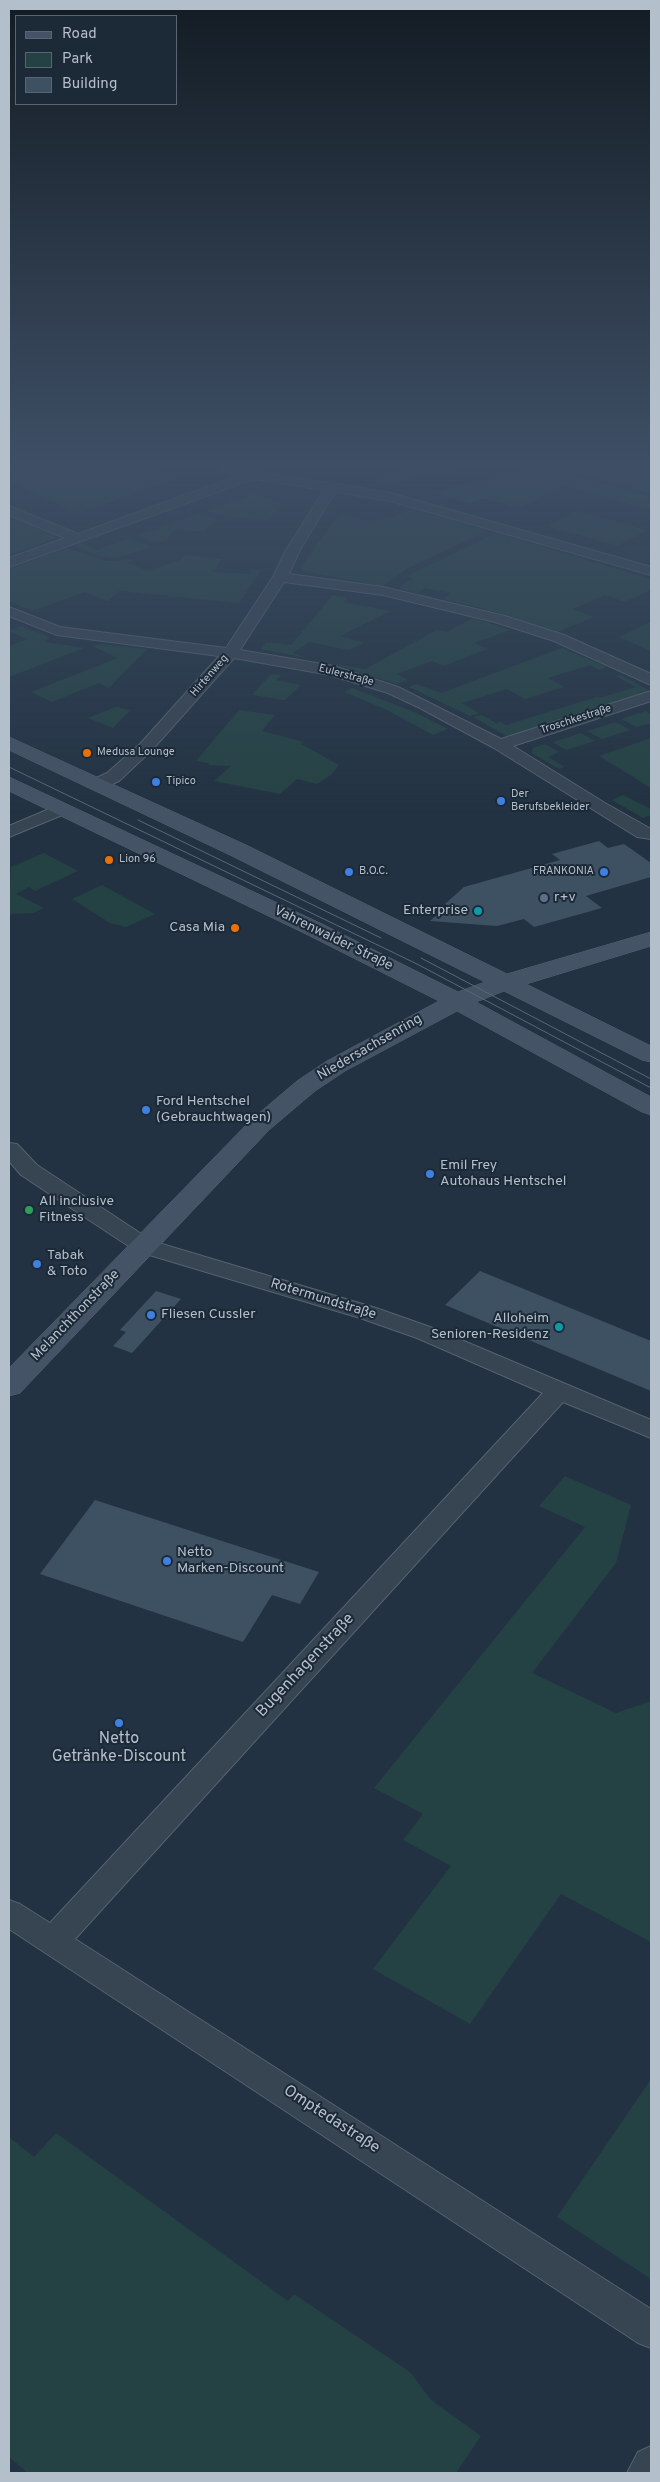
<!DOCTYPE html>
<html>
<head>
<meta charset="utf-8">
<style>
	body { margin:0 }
	#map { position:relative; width:660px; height:2482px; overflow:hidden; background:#223242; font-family:Overpass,sans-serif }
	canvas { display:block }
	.frame { position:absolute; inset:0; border:10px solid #b4bfcc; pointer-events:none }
	.legend { position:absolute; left:15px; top:15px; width:162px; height:90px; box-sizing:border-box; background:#1c2937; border:1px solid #596573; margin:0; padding:6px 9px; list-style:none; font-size:15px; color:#b4bfcc }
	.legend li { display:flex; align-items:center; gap:10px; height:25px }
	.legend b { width:25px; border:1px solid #596573 }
</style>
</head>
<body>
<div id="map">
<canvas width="660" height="2482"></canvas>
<div class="frame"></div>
<ul class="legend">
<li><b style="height:6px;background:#445365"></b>Road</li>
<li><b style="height:14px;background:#244243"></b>Park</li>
<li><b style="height:14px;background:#3e5162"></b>Building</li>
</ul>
</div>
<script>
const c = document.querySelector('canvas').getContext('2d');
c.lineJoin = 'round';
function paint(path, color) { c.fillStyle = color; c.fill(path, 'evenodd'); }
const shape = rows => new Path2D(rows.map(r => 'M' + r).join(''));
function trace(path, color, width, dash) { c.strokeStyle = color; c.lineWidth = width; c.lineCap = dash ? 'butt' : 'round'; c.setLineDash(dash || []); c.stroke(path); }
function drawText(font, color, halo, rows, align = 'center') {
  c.font = font + ' Overpass,sans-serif'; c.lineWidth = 4; c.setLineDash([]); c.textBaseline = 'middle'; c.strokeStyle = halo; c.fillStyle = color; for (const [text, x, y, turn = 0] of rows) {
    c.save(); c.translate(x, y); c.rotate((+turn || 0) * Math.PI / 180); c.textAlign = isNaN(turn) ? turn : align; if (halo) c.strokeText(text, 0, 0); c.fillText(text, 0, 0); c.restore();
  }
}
paint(shape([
	[9,467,143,467,179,478,79,513,9,482],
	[410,467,468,467,439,474,432,471,388,486,373,481],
	[536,467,546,467,651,496,651,510,564,486,519,508,483,498,470,504,435,493,449,488],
	[554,467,651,467,651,494],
	[253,494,281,503,269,520,231,517,207,511],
	[412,509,488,531,410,567,382,586,302,571,300,568,339,514,374,522,385,517,391,518],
	[577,511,647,530,618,546,547,526],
	[200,513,217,519,203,532,175,529,167,540,155,542,136,536],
	[9,516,54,535,56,538,9,555],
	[496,533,651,579,651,590,625,602,605,595,573,609,594,617,557,632,496,612,444,599,450,593,424,588,417,593,398,589,412,578,407,576],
	[130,538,152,547,115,558,99,556,73,546,80,543,97,550],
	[67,548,107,561,136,559,127,563,148,571,182,559,185,555,221,559,214,572,250,574,253,569,261,570,239,603,119,591,108,601,85,592,32,611,9,601,9,569],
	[333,595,348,598,343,602,391,611,340,636,364,643,349,650,309,642,293,653,307,658,261,649,266,642,291,645],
	[473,618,510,630,474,643,487,649,482,651,444,666,432,661,397,674,408,680,397,684,331,663,365,669,437,630,447,632],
	[651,622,651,651,619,637],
	[21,626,50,637,45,642,84,648,9,677,9,646,27,639,9,631],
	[100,644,147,649,109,688,99,683,52,702,31,692,118,658,92,646],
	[562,648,607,667,599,670,590,665,548,678,564,687,525,699,507,689,462,703,479,713,470,716,409,687,416,684,441,693],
	[271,674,281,675,276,680,301,685,285,700,252,695],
	[621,675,650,691,508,737,473,717,482,715,496,723,501,722,506,725,597,697,600,698,636,687,616,676],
	[352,688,414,712,448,729,433,735,385,709,344,692],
	[116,707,130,710,113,728,88,718],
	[239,710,275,715,262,731,304,742,301,744,339,765,331,775,317,784,297,779,280,794,214,781,231,766,208,765,209,763,196,761],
	[646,711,651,714,651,725,648,724,636,727,621,719],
	[616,722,630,730,602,739,587,731],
	[581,733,595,741,566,750,553,742],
	[651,738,651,788,599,756],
	[545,744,559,752,548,757,565,767,559,769,532,753,533,748],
	[623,795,651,809,651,815,643,818,612,800],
	[44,853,78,871,35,891,29,887,16,894,44,908,33,913,9,914,11,867],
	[102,885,155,914,126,927,110,923,72,899],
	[565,1476,631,1505,616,1563,532,1673,616,1713,651,1701,651,1942,561,1894,470,2024,373,1969,451,1866,403,1840,423,1814,374,1788,585,1527,539,1506],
	[651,2079,651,2279,557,2217],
	[56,2133,288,2301,294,2294,410,2372,431,2400,481,2436,456,2473,28,2473,9,2457,9,2137,34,2157]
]), '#244243');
paint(shape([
	[599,841,608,848,624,844,651,863,651,877,586,896,602,908,534,927,524,919,497,926,430,921,448,905,445,904,464,887,560,860,552,854],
	[480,1271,651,1341,651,1391,445,1305],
	[156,1291,181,1299,132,1353,113,1346,126,1332,120,1330],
	[95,1500,250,1550,319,1572,300,1604,272,1595,243,1642,40,1574]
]), '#3e5162');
const street = shape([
	[218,467,237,467,254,471,391,493,651,567,651,575,390,501,335,492,300,550,289,574,383,587,505,616,564,635,651,674,651,685,554,641,495,622,383,595,284,582,240,650,334,666,398,687,501,739,651,691,651,701,513,746,605,803,651,829,651,839,637,837,494,748,420,708,388,693,330,675,234,658,152,750,119,781,104,788,92,788,90,784,92,780,107,773,140,744,219,656,57,635,9,616,9,607,60,627,226,648,273,577,286,550,324,490,254,479,9,567,9,558,65,538,9,515,9,506,78,534,240,475,220,470,218,467],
	[61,804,67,805,70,809,67,813,9,837,9,826,61,804],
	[9,1143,17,1144,37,1165,152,1241,376,1308,433,1328,651,1420,651,1438,563,1402,75,1939,651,2309,651,2348,638,2343,9,1929,9,1900,20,1904,50,1923,543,1393,417,1338,360,1318,136,1251,21,1175,9,1161,9,1143],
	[651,2446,651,2473,627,2473,638,2452,651,2446]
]);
const secondary = shape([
	[9,737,246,845,507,974,651,932,651,946,526,984,651,1046,651,1062,642,1060,504,991,476,1002,651,1097,651,1115,642,1112,457,1011,345,1071,315,1091,269,1130,20,1393,9,1396,9,1368,251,1120,297,1081,327,1061,439,1001,306,934,9,791,9,777,322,924,458,992,485,982,230,855,9,750,9,737]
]);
trace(street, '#55626f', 2);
trace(secondary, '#55626f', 1);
paint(street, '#374452');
paint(secondary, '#445365');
trace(shape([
	[9,767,417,964,651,1088],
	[138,820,381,938],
	[421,958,651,1079]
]), '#586879', 1);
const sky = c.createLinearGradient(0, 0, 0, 814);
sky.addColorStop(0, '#131c24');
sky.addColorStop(0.57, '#3e4f65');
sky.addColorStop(1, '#3e4f6500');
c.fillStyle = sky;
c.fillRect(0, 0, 660, 814);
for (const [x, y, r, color] of [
	[87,753,5,"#e8710a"],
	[156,782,5,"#3f7fe0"],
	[501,801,5,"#3f7fe0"],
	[109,860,5,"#e8710a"],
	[349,872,5,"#3f7fe0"],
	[604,872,5,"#3f7fe0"],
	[544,898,5,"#5c6f8a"],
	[478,911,5,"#0f9aa8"],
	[235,928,5,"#e8710a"],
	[146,1110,5,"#3f7fe0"],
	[430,1174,5,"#3f7fe0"],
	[29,1210,5,"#2e9e5b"],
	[37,1264,5,"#3f7fe0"],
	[151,1315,5,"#3f7fe0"],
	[559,1327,5,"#0f9aa8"],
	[167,1561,5,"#3f7fe0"],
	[119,1723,5,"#3f7fe0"]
]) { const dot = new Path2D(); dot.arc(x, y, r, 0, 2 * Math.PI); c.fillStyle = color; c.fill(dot); trace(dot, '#1c2937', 2); }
drawText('11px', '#b4bfcc', '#1c2937', [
	["Hirtenweg",210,676,-49],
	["Eulerstraße",346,676,15],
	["Troschkestraße",576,720,-18]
]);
drawText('11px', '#b4bfcc', '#1c2937', [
	["Medusa Lounge",97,753],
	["Tipico",166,782],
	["Der",511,795],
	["Berufsbekleider",511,808],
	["Lion 96",119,860],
	["B.O.C.",359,872],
	["FRANKONIA",594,872,"right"]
], 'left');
drawText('14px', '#b4bfcc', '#1c2937', [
	["r+v",554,898],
	["Enterprise",468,911,"right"],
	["Casa Mia",225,928,"right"],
	["Ford Hentschel",156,1102],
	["(Gebrauchtwagen)",156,1118],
	["Emil Frey",440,1166],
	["Autohaus Hentschel",440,1182],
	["All inclusive",39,1202],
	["Fitness",39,1218],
	["Tabak",47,1256],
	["& Toto",47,1272],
	["Fliesen Cussler",161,1315],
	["Alloheim",549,1319,"right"],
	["Senioren-Residenz",549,1335,"right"],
	["Netto",177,1553],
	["Marken-Discount",177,1569]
], 'left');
drawText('14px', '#b4bfcc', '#1c2937', [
	["Vahrenwalder Straße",333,939,26],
	["Niedersachsenring",370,1048,-30],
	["Rotermundstraße",323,1300,17],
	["Melanchthonstraße",76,1316,-46]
]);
drawText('16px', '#b4bfcc', '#1c2937', [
	["Bugenhagenstraße",306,1666,-47],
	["Omptedastraße",331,2120,33]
]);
drawText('16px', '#b4bfcc', '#1c2937', [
	["Netto",119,1740],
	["Getränke-Discount",119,1758]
]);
</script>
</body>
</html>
